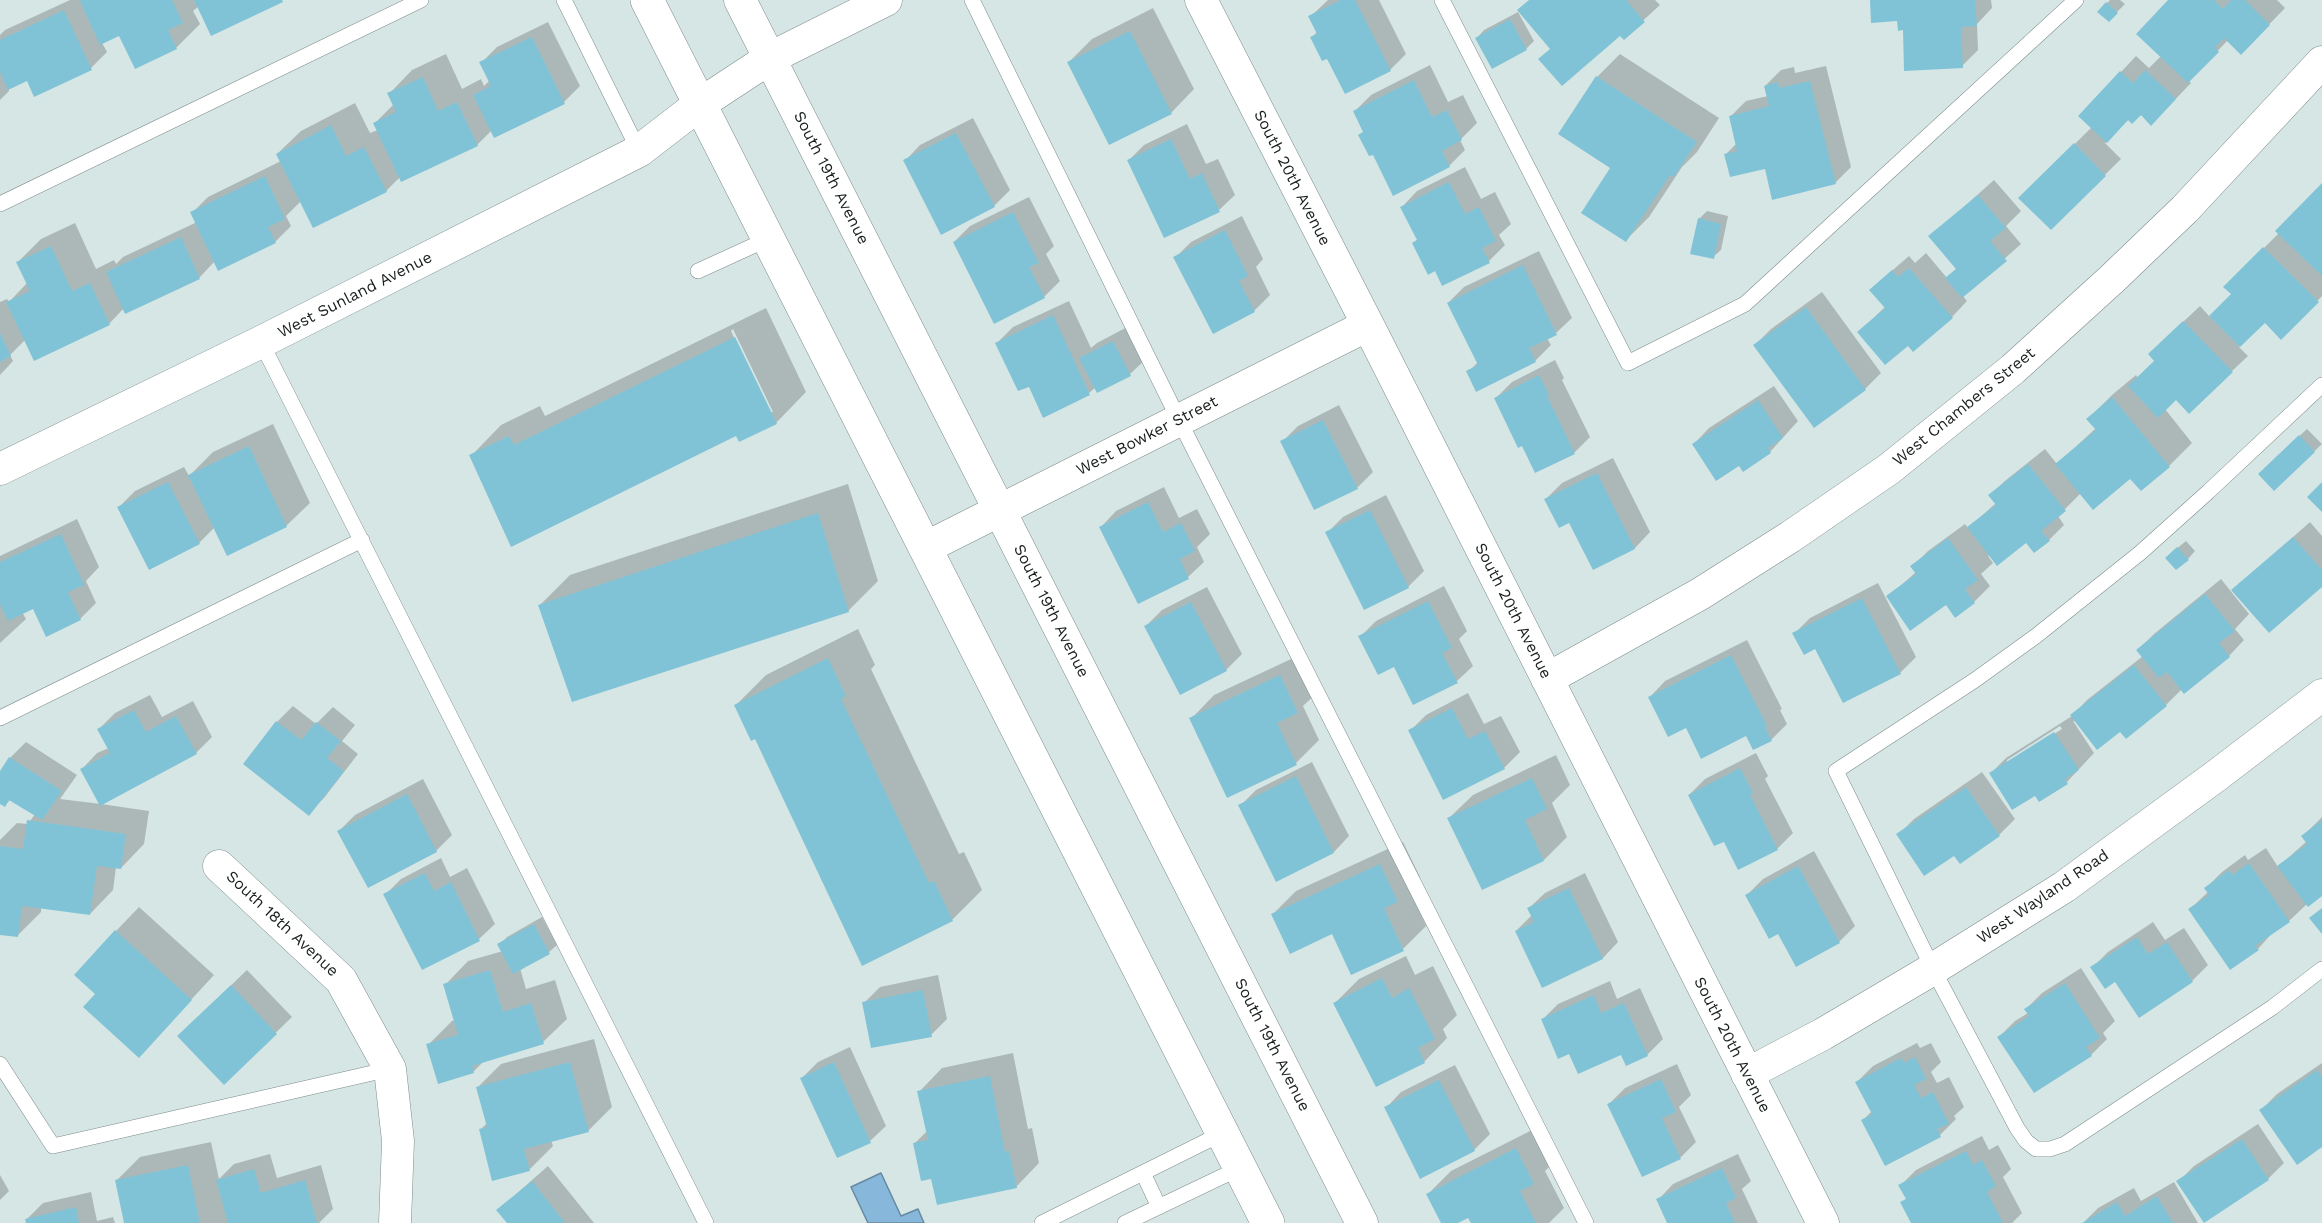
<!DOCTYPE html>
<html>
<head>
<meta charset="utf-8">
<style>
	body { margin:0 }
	canvas { display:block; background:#d6e6e5 }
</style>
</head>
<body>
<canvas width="2322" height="1223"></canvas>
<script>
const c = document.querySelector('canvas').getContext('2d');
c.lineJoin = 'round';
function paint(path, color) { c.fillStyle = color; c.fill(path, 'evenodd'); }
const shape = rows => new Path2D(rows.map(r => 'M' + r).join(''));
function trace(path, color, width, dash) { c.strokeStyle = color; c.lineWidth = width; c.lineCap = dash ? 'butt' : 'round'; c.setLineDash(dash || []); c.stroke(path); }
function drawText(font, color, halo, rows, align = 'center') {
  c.font = font + ' "Work Sans",sans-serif'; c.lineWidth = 6; c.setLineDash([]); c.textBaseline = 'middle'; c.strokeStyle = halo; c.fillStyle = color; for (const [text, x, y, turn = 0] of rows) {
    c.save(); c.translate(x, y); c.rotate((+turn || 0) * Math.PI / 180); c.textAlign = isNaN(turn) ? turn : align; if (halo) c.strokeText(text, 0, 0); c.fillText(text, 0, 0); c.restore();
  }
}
const water = shape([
	[881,1173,901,1216,918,1209,924,1223,868,1223,851,1187,881,1173]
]);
paint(water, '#87b7da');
trace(water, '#6689a2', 1.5);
paint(shape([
	[70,0,283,0,212,34,199,6,193,11,200,24,176,48,120,34,102,43,107,52,91,68,35,95,27,79,9,88,9,91,0,100,0,35,5,30],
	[1328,0,1379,0,1406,54,1390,70,1328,57,1311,38,1317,32,1310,17],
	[1529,0,1655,0,1660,5,1624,38,1620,34,1552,48],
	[1871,0,1991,0,1992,8,1977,24,1978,50,1962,66,1904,29,1899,20],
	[2110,0,2120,0,2125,4,2109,20,2099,12],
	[2170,0,2277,0,2285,8,2257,37,2228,40,2189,81,2191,83,2167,108,2129,119,2105,143,2121,159,2051,228,2020,198,2092,127,2121,72,2136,56,2149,68,2161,56],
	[1153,8,1194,89,1171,113,1069,62,1092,39],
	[1518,12,1534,41,1526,49,1477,38,1484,30],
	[548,22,580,86,564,102,492,130,477,145,401,180,400,177,386,191,301,201,286,216,291,226,275,242,215,261,199,278,124,308,109,324,25,340,10,355,13,361,0,375,0,302,7,299,9,302,27,283,18,262,41,239,75,223,96,269,114,260,116,264,123,257,197,222,192,213,208,197,281,161,277,154,301,131,355,103,370,133,378,130,375,123,394,104,389,94,412,70,446,54,462,89,481,79,484,86,490,80,481,63,497,47],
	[1620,54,1719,118,1697,152,1682,167,1649,217,1626,240,1597,77],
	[1430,65,1448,102,1463,95,1477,123,1460,140,1465,150,1449,166,1365,131,1355,111,1371,95],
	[1826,66,1851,167,1835,183,1766,167,1726,154,1737,143,1730,117,1746,101,1768,96,1765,86,1781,70,1794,67,1795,73],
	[973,118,1010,190,994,206,905,161,920,145],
	[1187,124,1206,164,1218,159,1235,195,1219,210,1129,160,1144,145],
	[1465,167,1481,199,1495,192,1511,224,1499,235,1505,245,1489,261,1436,269,1413,243,1418,239,1402,207,1417,191],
	[1994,180,2021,211,2006,226,2021,244,1963,296,1967,301,1952,317,1908,344,1859,332,1885,307,1887,275,1909,256,1915,263,1926,253,1947,278,1957,268,1930,237],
	[2322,185,2322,296,2281,338,2265,321,2239,347,2248,356,2232,371,2176,398,2165,409,2192,443,2169,466,2130,476,2081,493,2058,516,2064,525,2049,540,2026,541,1990,554,1988,556,1993,563,1981,574,1990,586,1974,602,1956,616,1947,603,1888,597,1916,572,1912,567,1928,551,1965,524,1968,528,1996,503,1990,495,2006,480,2045,449,2057,464,2096,428,2088,419,2112,395,2136,375,2138,378,2156,361,2165,339,2200,306,2210,317,2233,294,2225,287,2279,233],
	[1029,197,1054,246,1046,254,1060,281,1044,297,954,242,970,226],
	[1707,211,1728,216,1721,250,1713,257,1699,219],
	[1242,216,1263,259,1256,267,1270,295,1254,311,1175,258,1191,242],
	[1539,251,1572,318,1556,333,1547,338,1551,345,1535,361,1468,372,1478,362,1448,303,1464,287],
	[1822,292,1881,373,1865,389,1814,426,1755,345,1771,329],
	[1069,301,1091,348,1097,343,1129,326,1146,359,1130,374,1096,387,1089,393,1044,416,1030,385,997,343,1013,327],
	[766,308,806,392,776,423,736,434,471,456,501,425,540,406,545,416],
	[733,329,773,412,769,412,731,331],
	[1555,360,1564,378,1562,380,1590,437,1575,452,1536,471,1496,398,1512,382],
	[1774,386,1798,421,1770,452,1739,464,1694,444,1709,428],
	[1339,405,1373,472,1357,488,1282,442,1298,426],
	[273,424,310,503,286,526,215,527,199,543,119,507,135,491,184,467,189,476,213,452],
	[2307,429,2322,444,2274,489,2267,466],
	[1613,458,1650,532,1635,548,1593,568,1569,521,1546,499,1562,483],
	[848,484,878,581,848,611,540,605,570,575],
	[1164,487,1179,518,1197,509,1210,534,1197,547,1204,562,1188,577,1139,602,1101,527,1116,511],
	[1386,495,1424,571,1408,587,1327,533,1343,517],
	[77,519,99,567,86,581,96,603,80,619,34,607,22,612,26,619,0,643,0,556],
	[2310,522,2322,536,2322,585,2233,590],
	[2186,541,2195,551,2188,559,2175,550],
	[2221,579,2249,614,2235,629,2244,640,2229,656,2182,689,2166,705,2120,730,2073,721,2094,753,2067,782,2036,793,1991,773,2006,758,2072,716,2087,700,2143,656,2138,650,2154,634],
	[2060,726,2062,729,2007,763,2007,760],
	[1878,583,1916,657,1900,673,1815,647,1794,634,1810,618],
	[1444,586,1467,631,1459,639,1473,666,1457,681,1395,665,1360,637,1376,621],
	[1207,587,1242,654,1226,670,1146,626,1162,610],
	[858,629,875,665,871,669,959,854,964,852,982,890,952,920,736,705,766,675],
	[1747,640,1782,709,1780,710,1787,724,1771,740,1747,734,1686,726,1650,697,1665,681],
	[1304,653,1321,689,1303,706,1319,740,1296,763,1191,719,1214,695],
	[1468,693,1484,724,1501,716,1520,752,1504,768,1410,731,1426,715],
	[150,695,162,717,193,701,212,737,196,753,101,804,149,811,144,844,121,868,116,867,113,890,90,914,41,907,41,912,17,936,0,933,0,840,17,823,28,824,35,814,11,799,5,805,0,802,0,774,10,758,26,742,77,775,60,799,101,804,82,769,97,753,109,748,99,729,115,713],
	[293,706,316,724,333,707,355,725,342,741,358,754,324,798,308,814,277,722],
	[1756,753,1768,776,1765,779,1793,833,1777,849,1724,840,1689,795,1705,779],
	[1556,755,1570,785,1552,803,1567,837,1544,860,1449,818,1473,795],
	[1312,762,1349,836,1334,852,1240,806,1256,790],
	[1982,772,2015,819,1999,835,1954,854,1898,835,1914,819],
	[423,779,452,835,436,851,339,831,355,815],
	[2322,817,2322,894,2307,904,2289,921,2273,932,2258,949,2190,909,2208,892,2206,888,2222,872,2245,855,2248,860,2266,848,2278,867,2307,841,2303,836],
	[1403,842,1420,877,1409,889,1426,926,1403,949,1333,932,1273,914,1296,891],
	[1814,851,1855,926,1839,942,1747,895,1763,879],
	[441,858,450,877,467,868,495,924,479,939,423,968,385,895,401,879],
	[1585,873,1618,942,1603,958,1543,986,1516,931,1532,915,1529,908,1545,893],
	[139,907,214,975,139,1056,97,994,116,931],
	[542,917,557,945,549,952,520,968,526,989,555,980,567,1019,543,1042,484,1061,473,1072,428,1045,452,1021,455,1020,445,985,468,961,503,951,499,945,507,937],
	[2153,922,2165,940,2184,928,2208,965,2192,981,2116,980,2092,968,2108,952],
	[1406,956,1415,975,1433,966,1457,1015,1443,1029,1447,1038,1424,1062,1335,1003,1359,979],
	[2081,968,2115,1021,2103,1033,2107,1039,2091,1055,1999,1037,2015,1021,2028,1013,2026,1009,2042,993],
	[247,970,292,1017,224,1083,195,1020],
	[938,975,947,1019,931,1035,864,1003,880,987],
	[1610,981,1617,999,1640,988,1663,1039,1647,1055,1570,1052,1542,1020,1558,1004],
	[594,1039,612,1107,588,1131,551,1140,553,1146,529,1170,480,1130,487,1123,478,1087,501,1064],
	[1917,1043,1920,1048,1931,1043,1941,1062,1931,1072,1937,1083,1949,1077,1964,1107,1954,1116,1956,1119,1940,1135,1863,1120,1872,1111,1857,1082,1873,1066],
	[850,1047,886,1126,870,1141,802,1078,818,1062],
	[1013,1053,1028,1129,1032,1128,1039,1163,1016,1187,933,1177,915,1143,927,1131,919,1092,942,1068],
	[2322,1063,2322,1146,2261,1110,2277,1094],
	[1677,1064,1691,1095,1679,1107,1696,1142,1680,1158,1609,1104,1625,1088],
	[1455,1065,1490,1134,1474,1150,1386,1108,1401,1092],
	[2258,1124,2284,1163,2268,1179,2178,1182,2194,1166],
	[1540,1126,1557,1159,1545,1171,1564,1208,1549,1223,1473,1223,1469,1216,1454,1223,1443,1223,1428,1194,1451,1171],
	[1982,1136,1989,1150,1998,1145,2011,1169,2003,1177,2022,1213,2012,1223,1913,1223,1902,1202,1907,1198,1900,1186,1916,1170],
	[211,1142,219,1179,234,1164,270,1154,277,1178,321,1165,333,1209,319,1223,126,1223,117,1180,140,1157],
	[1738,1154,1751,1181,1742,1189,1758,1223,1668,1223,1658,1200,1673,1184],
	[548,1166,594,1223,509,1223,498,1210],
	[0,1175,9,1191,0,1200],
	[2174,1182,2198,1223,2083,1223,2098,1208,2134,1188,2141,1201],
	[91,1192,97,1221,113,1217,115,1223,28,1223,27,1219,43,1203]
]), '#0003');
paint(shape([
	[82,0,172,0,183,23,168,30,177,49,135,69,119,36,100,45,80,1],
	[194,0,282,0,283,2,211,36],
	[1341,0,1355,0,1391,71,1345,94,1327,59,1322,61,1310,37,1317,34,1308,16],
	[1529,0,1626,0,1645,22,1624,40,1620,36,1562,86,1538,59,1550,49,1517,10],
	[1870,0,1975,0,1977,26,1961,27,1963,68,1904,71,1903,30,1898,31,1897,21,1871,23],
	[2168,0,2214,0,2223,9,2231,0,2245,0,2270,25,2241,55,2224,38,2215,47,2219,52,2188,83,2136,34],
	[2106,2,2118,13,2109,22,2097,12],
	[64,10,92,70,34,97,27,81,8,90,0,72,0,40],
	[1510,19,1527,50,1492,69,1475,38],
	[1130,31,1172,114,1109,145,1067,62],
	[532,37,565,104,494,138,473,95,491,86,479,62],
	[2145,70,2176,99,2151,126,2141,115,2132,124,2128,120,2107,143,2078,116,2120,71,2133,83],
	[1596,76,1697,142,1674,177,1670,175,1626,242,1581,213,1610,168,1558,134],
	[423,77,438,111,457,102,478,146,401,182,373,123,396,112,387,93],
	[1414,80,1432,117,1447,110,1462,140,1442,151,1450,167,1393,196,1373,155,1369,156,1358,135,1363,132,1353,111],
	[1810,81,1836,184,1772,200,1765,169,1730,177,1724,154,1737,151,1729,116,1769,106,1764,86,1778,82,1779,88],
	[331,125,346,156,364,147,387,192,313,228,276,154],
	[956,133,995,207,941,235,903,160],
	[1171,139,1190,179,1202,173,1220,212,1164,238,1127,160],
	[2074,143,2106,176,2051,230,2018,198],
	[265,176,285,219,268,227,276,243,218,271,190,212],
	[1449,182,1465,214,1479,207,1496,241,1482,248,1490,263,1442,286,1435,271,1428,275,1412,243,1417,240,1400,207],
	[2322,183,2322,276,2275,231],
	[1978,195,2006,228,1990,241,2007,261,1962,298,1945,278,1956,269,1928,236],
	[1013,212,1039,263,1029,267,1045,298,994,324,953,242],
	[1698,218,1721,224,1714,259,1690,254],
	[1225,230,1248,276,1239,281,1255,312,1213,334,1173,257],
	[181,237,200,279,125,314,106,272],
	[51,246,72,291,90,283,110,325,34,361,6,302,30,291,16,262],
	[2263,247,2319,302,2281,340,2265,323,2240,347,2209,316,2231,294,2223,287],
	[1523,265,1557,335,1529,348,1536,362,1476,392,1466,371,1478,365,1447,303],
	[1909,268,1953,318,1913,352,1908,346,1885,365,1857,332,1885,308,1869,290,1892,270,1898,277],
	[1806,307,1866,390,1814,428,1753,345],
	[1053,315,1090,395,1043,418,1029,387,1018,391,995,343],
	[2183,321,2233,372,2189,414,2176,400,2158,418,2128,386,2154,361,2148,354],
	[0,333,11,356,0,362],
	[735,337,777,424,739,442,736,436,511,547,469,455,509,436,514,445],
	[1113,341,1131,376,1097,393,1079,358],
	[1539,375,1549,395,1547,396,1575,454,1535,473,1522,446,1518,448,1494,398],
	[2112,397,2170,467,2141,491,2130,479,2093,510,2055,464,2096,430,2086,419],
	[1758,400,1783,438,1768,448,1771,453,1743,472,1739,466,1716,481,1692,444],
	[1323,420,1358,489,1314,510,1280,441],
	[2299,435,2315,452,2274,491,2258,474],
	[249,446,287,527,227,556,188,475],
	[2028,464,2066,511,2041,531,2050,541,2034,553,2026,543,1997,566,1967,527,1996,505,1988,495],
	[1597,473,1635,549,1593,570,1569,523,1559,528,1544,499],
	[168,482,200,544,149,570,117,507],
	[2322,482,2322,512,2307,497],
	[1148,502,1163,532,1181,523,1195,551,1180,559,1189,579,1138,604,1099,527],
	[1370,510,1409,588,1364,610,1325,532],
	[818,513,849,612,572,702,538,605],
	[61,534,84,585,68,592,81,620,46,637,33,609,8,621,0,604,0,562],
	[2293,537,2322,570,2322,587,2269,633,2231,590],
	[1948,538,1978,580,1965,589,1975,603,1955,618,1946,605,1910,631,1886,596,1916,574,1910,566],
	[2177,547,2189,560,2176,570,2165,558],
	[2205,594,2235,631,2219,643,2230,657,2184,694,2167,672,2159,678,2136,650],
	[1862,598,1901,674,1843,703,1815,649,1804,655,1792,633],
	[1428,601,1452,648,1442,653,1458,683,1413,705,1394,667,1378,675,1358,636],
	[1191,602,1227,671,1180,695,1144,626],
	[1731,655,1767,726,1765,727,1772,741,1753,750,1746,736,1701,759,1686,728,1668,737,1648,697],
	[828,658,846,696,841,699,929,883,934,881,953,921,862,966,755,739,751,741,734,705],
	[2134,665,2167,706,2126,739,2120,732,2097,750,2070,715],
	[1280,675,1298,713,1277,723,1297,765,1227,798,1189,718],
	[1452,708,1468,739,1485,731,1505,769,1443,800,1408,730],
	[134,710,146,732,176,716,197,754,100,806,80,769,110,753,97,729],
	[276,721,301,740,316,722,341,741,327,758,344,771,309,816,243,764],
	[2054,732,2079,770,2065,779,2068,784,2039,802,2035,796,2012,810,1989,773],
	[9,757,62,791,42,820,9,800,5,807,0,804,0,771],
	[1740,768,1753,793,1750,795,1778,850,1738,870,1724,842,1714,846,1688,795],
	[1296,776,1334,853,1276,882,1238,805],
	[1532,778,1547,809,1525,820,1544,861,1482,890,1447,818],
	[1966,787,2000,836,1960,864,1954,856,1924,876,1896,834],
	[407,794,437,852,368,888,337,831],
	[27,820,126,834,121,869,97,866,90,915,22,906,18,937,0,935,0,846,23,849],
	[2322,820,2322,896,2308,907,2277,866,2307,844,2301,836],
	[2249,863,2290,922,2255,946,2259,950,2230,970,2188,909,2209,895,2204,888,2229,870,2232,875],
	[1380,864,1398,902,1384,908,1404,951,1351,975,1332,934,1290,954,1271,914],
	[1798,866,1840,943,1796,967,1778,934,1769,939,1745,895],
	[425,873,434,891,451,882,480,941,422,970,383,894],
	[1569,888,1603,959,1542,988,1515,931,1534,922,1527,908],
	[2322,908,2322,934,2309,918],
	[534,924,550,954,513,974,497,944],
	[115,930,192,1000,139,1058,83,1007,95,994,74,975],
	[2137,937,2148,954,2167,942,2193,982,2139,1018,2115,982,2105,989,2090,967],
	[490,970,503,1012,531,1003,544,1044,472,1066,474,1073,438,1084,426,1044,458,1035,443,984],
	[1382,978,1392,998,1409,988,1435,1039,1418,1048,1425,1063,1376,1087,1333,1003],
	[2065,983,2100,1038,2086,1047,2092,1056,2034,1093,1997,1037,2029,1016,2024,1009],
	[231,985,277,1034,224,1085,177,1036],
	[923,990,932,1037,871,1048,862,1002],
	[1594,995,1601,1013,1624,1003,1648,1056,1626,1066,1621,1055,1578,1074,1569,1054,1558,1059,1541,1019],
	[1915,1057,1926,1079,1914,1085,1921,1098,1933,1092,1949,1124,1937,1129,1941,1137,1885,1166,1861,1120,1872,1114,1855,1082,1901,1058,1904,1063],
	[570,1062,589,1132,524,1149,530,1171,492,1181,479,1129,487,1127,476,1087],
	[834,1062,871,1143,837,1158,800,1078],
	[2317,1070,2322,1077,2322,1147,2297,1165,2259,1110],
	[990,1076,1005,1152,1009,1151,1017,1188,937,1205,931,1179,921,1181,913,1143,928,1140,917,1091],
	[1661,1079,1676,1112,1662,1118,1681,1159,1642,1177,1607,1104],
	[1439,1080,1475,1151,1420,1179,1384,1107],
	[2242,1139,2269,1180,2204,1223,2176,1181],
	[1516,1148,1534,1184,1520,1191,1536,1223,1471,1223,1468,1218,1458,1223,1441,1223,1426,1194],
	[1966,1151,1973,1165,1982,1160,1996,1186,1987,1192,2003,1223,1911,1223,1900,1202,1906,1199,1898,1185],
	[188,1165,200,1223,124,1223,115,1180],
	[1722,1168,1736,1198,1726,1203,1735,1223,1667,1223,1656,1199],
	[254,1169,261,1193,305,1180,317,1223,228,1223,216,1180],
	[532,1181,565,1223,507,1223,496,1210],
	[2157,1196,2173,1223,2082,1223,2117,1202,2125,1216],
	[76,1207,79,1223,26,1223,25,1219]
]), '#80c3d6');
const lane = shape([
	[564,0,639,151],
	[972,0,1179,420,1586,1223],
	[1442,0,1628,363,1745,304,2076,0],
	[0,204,421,0],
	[698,271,768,239],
	[261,342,706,1223],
	[2322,385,2208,492,2140,553,2036,636,1975,680,1836,771,1933,969,2017,1128,2026,1141,2036,1149,2050,1149,2065,1144,2273,1007,2322,969],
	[0,718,362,540],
	[0,1064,53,1146,390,1069],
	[1143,1173,1159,1207],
	[1042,1223,1223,1133],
	[1125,1223,1240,1168]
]);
const street = shape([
	[740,0,1362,1223],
	[1201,0,1368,325,1823,1223],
	[0,469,261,342,639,151,700,104,770,58,886,0],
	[925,548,1368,325],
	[1547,679,1700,594,1790,537,1889,469,2013,369,2112,279,2185,209,2322,62],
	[219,866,341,980,390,1069,398,1141,395,1223],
	[1747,1074,1823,1034,1933,969,2064,887,2216,776,2322,695]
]);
const primary = shape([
	[647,0,1268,1223]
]);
trace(lane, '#7d8c8b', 16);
trace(street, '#7d8c8b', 33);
trace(primary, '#7d8c8b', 34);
trace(lane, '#fff', 15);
trace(street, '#fff', 32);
trace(primary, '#fff', 33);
drawText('16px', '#191e1e', '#fff', [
	["South 19th Avenue",831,178,63],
	["South 20th Avenue",1292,178,63],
	["West Sunland Avenue",355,295,-27],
	["West Chambers Street",1964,407,-39],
	["West Bowker Street",1147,436,-27],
	["South 19th Avenue",1051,611,63],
	["South 20th Avenue",1513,611,63],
	["West Wayland Road",2043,897,-34],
	["South 18th Avenue",282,924,43],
	["South 19th Avenue",1272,1045,63],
	["South 20th Avenue",1732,1045,63]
]);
</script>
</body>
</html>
